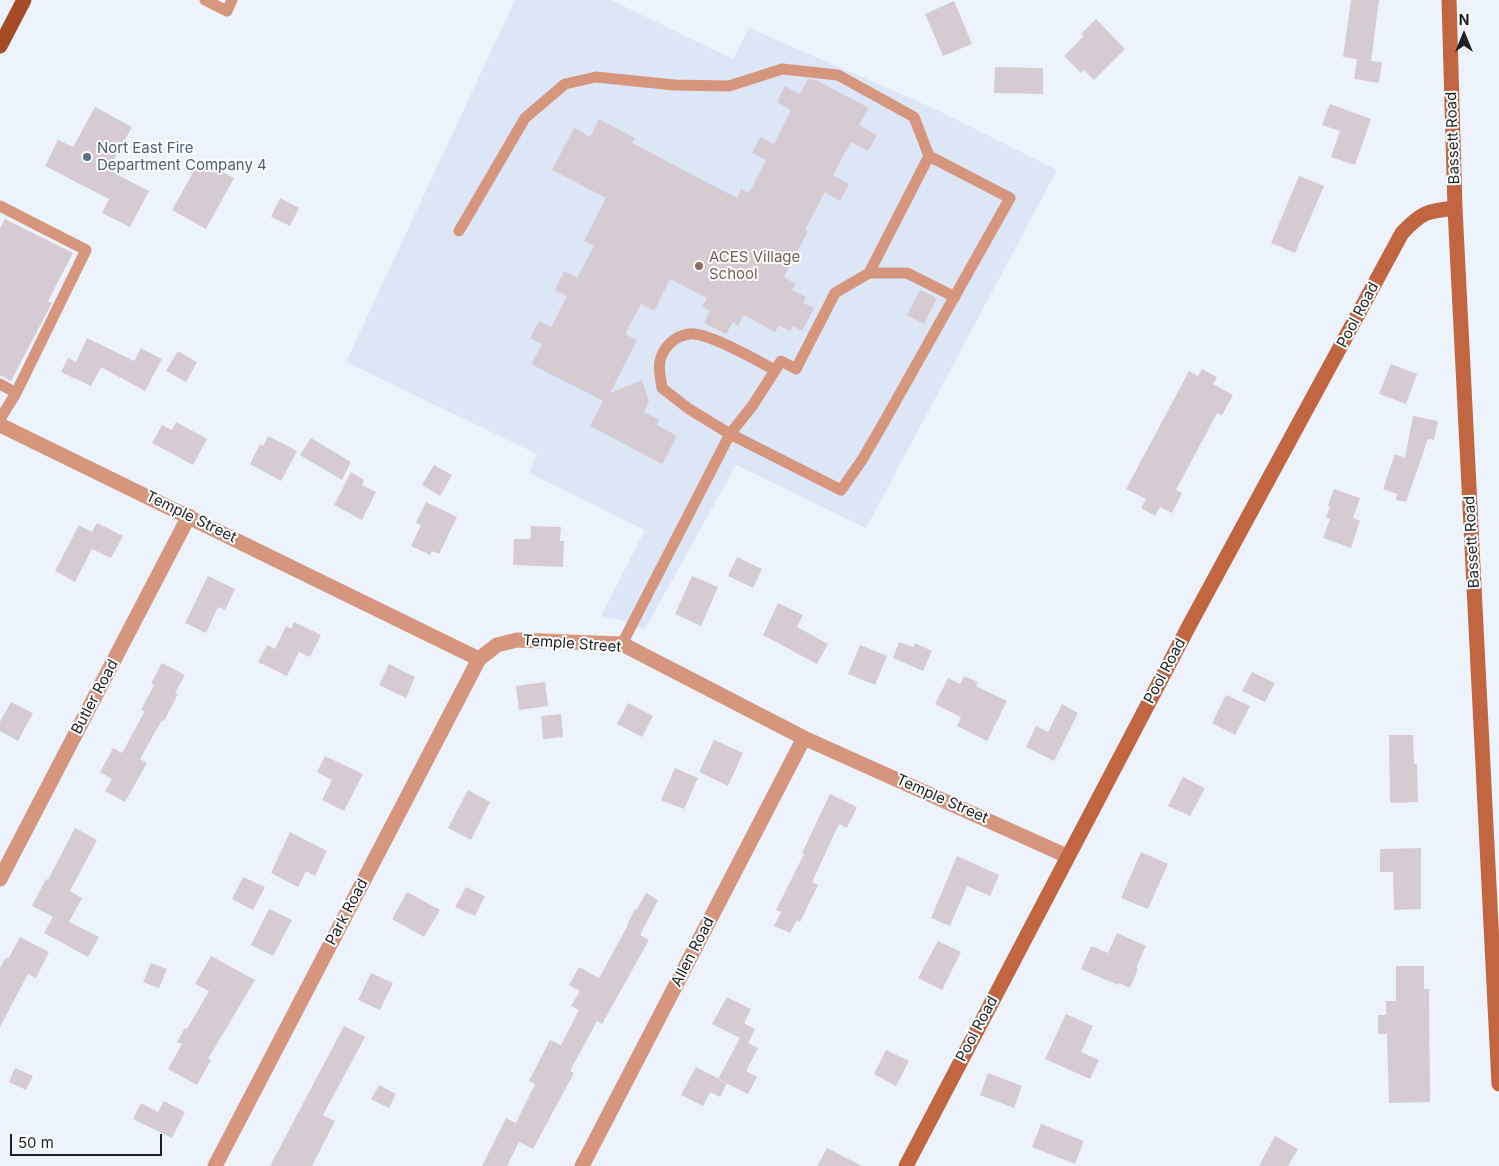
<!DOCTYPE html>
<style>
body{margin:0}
#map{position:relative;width:1499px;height:1166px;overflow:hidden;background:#edf3fd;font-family:Inter,sans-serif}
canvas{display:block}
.north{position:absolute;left:1439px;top:10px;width:50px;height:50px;-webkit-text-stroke:4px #fff;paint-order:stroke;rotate:0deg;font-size:14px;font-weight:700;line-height:20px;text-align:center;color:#1d1f23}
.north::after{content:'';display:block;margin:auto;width:18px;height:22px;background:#1d1f23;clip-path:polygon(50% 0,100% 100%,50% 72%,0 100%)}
.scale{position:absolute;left:10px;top:1134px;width:152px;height:22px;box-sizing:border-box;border:2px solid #1d1f23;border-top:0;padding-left:6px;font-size:15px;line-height:18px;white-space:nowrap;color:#1d1f23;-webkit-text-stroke:4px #fff;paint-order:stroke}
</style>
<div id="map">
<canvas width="1499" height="1166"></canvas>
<div class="north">N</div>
<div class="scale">50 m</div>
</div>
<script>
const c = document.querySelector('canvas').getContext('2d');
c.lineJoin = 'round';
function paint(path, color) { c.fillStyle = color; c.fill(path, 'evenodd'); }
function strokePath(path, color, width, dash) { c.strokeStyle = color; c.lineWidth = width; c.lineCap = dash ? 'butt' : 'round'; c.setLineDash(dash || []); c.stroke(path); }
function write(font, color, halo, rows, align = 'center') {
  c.font = font + ' Inter,sans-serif'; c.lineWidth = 4; c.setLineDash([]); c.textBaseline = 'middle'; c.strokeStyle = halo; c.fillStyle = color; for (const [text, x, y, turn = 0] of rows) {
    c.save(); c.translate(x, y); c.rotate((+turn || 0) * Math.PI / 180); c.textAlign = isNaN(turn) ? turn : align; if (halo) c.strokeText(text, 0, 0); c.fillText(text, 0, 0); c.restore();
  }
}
paint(new Path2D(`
 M515 0H611L733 59 749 28 933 108 1057 170 866 528 736 465 645 629 621 620 601 616 645 530 529 473 537 454 346 362Z`), '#dde6f7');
paint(new Path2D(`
 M1351 0H1379L1371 61 1382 62 1379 83 1354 79 1357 59 1343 57Z
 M954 1 972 44 943 56 925 14Z
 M1096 19 1125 49 1094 80 1084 70 1081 73 1064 56 1084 36 1081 34Z
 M995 67 1043 68V94L994 93Z
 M808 79 816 80 869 108 859 125 877 135 868 151 851 142 833 175 849 184 840 201 825 192 805 230 808 231 784 277 796 284 792 290 806 297 803 303 814 308 802 331 793 326 790 331 779 325 775 332 744 315 738 326 733 322 726 334 704 323 710 311 702 307 707 298 670 279 654 311 641 304 625 334 637 340 610 393 642 380 649 401 644 412 659 420 657 425 677 436 662 464 590 426 603 401 531 364 542 344 530 338 539 321 551 327 567 296 555 290 564 271 577 278 594 246 584 241 606 198 552 170 574 128 590 137 599 119 635 138 632 143 737 198 741 189 749 193 766 160 752 153 760 137 774 144 791 110 777 102 785 86 800 94Z
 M1330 104 1371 119 1355 165 1331 157 1340 131 1322 125Z
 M95 107 132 127 108 170 149 191 130 227 102 213 109 199 45 166 58 140 73 147Z
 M200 160 234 178 206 229 172 210Z
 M1299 176 1324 186 1295 253 1271 243Z
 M280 198 299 208 290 226 271 217Z
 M5 219 73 253 48 301 52 303 11 381 0 375V228Z
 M920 290 937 298 924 324 907 315Z
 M87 338 134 361 141 348 162 359 145 391 101 367 91 386 61 372 68 358 76 362Z
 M178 351 197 362 186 382 166 371Z
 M1391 364 1417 374 1406 404 1379 394Z
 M1202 369 1217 377 1213 384 1233 395 1222 415 1217 413 1176 490 1182 493 1172 513 1160 507 1155 516 1141 508 1146 499 1126 489 1189 371 1198 376Z
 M1413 416 1438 421 1434 440 1428 439 1406 502 1396 500 1397 494 1383 489 1395 454 1405 458Z
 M176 422 207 439 193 465 152 443 162 425 172 430Z
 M268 436 297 451 281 481 250 464 260 444 263 446Z
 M311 438 351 462 342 480 300 455Z
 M434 465 452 475 440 496 422 485Z
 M351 472 364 480 362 485 376 492 362 520 334 505Z
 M1334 489 1360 498 1353 518 1360 521 1351 548 1323 538 1330 519 1326 517 1330 507 1328 506Z
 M426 502 457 517 439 554 432 551 430 555 411 546 421 525 416 523Z
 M97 523 123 536 111 558 92 549 75 582 55 571 79 525 92 532Z
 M531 526 561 527 560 541H564L563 567 513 565 514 539H530Z
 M737 557 762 569 753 588 728 576Z
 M208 576 235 589 225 610 218 607 206 633 185 623Z
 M692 576 718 587 701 626 675 614Z
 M778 603 803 615 797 627 828 644 817 664 763 635Z
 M294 622 321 635 310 657 299 652 287 676 258 662 267 645 275 649 286 626 291 629Z
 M899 642 913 647 915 643 932 651 923 671 893 658Z
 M860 645 887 656 875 685 848 674Z
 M162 663 185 675 175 693 178 694 164 721 162 720 140 759 147 763 125 802 105 791 112 779 100 772 113 748 122 753 145 711 141 710 154 685 151 684Z
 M389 664 415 677 406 698 379 685Z
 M1252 672 1275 683 1265 702 1242 691Z
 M964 676 978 682 976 686 1007 701 987 741 957 726 961 717 935 704 948 678 960 684Z
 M545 682 548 706 519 710 516 686Z
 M1226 695 1250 706 1235 735 1212 723Z
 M11 702 33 713 18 741 0 731V722Z
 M628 703 653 716 642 737 617 724Z
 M1062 704 1078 713 1054 761 1026 747 1036 726 1048 732Z
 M561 714 563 737 543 739 541 716Z
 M1389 735H1413L1414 764H1417L1418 802 1390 803Z
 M714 740 743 753 728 786 699 772Z
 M325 756 363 774 344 811 322 800 332 780 317 772Z
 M675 768 698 778 684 809 661 800Z
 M1183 777 1205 788 1190 816 1168 806Z
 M468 790 490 802 471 840 448 828Z
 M830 794 857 807 847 828 839 824 812 882 818 885 800 922 797 920 790 933 774 926 781 912 776 910 804 854 802 853Z
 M75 828 97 840 70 891 82 898 69 922 99 937 88 957 44 933 53 917 32 906 46 879 48 880Z
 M290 832 327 851 315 876 306 871 298 887 271 873Z
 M1421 848V909L1394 910 1393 872H1380V849Z
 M1141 852 1168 864 1148 909 1121 898Z
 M957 856 999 875 990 896 967 886 950 926 931 918Z
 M243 877 265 887 253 910 232 899Z
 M466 887 485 896 475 916 455 907Z
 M407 892 440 910 424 937 392 919Z
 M646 893 658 900 640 935 649 940 602 1024 597 1021 570 1071 574 1073 533 1149 519 1142 507 1166H482L506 1118 516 1123 535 1084 529 1081 550 1040 561 1045 579 1010 571 1006 580 991 569 985 579 967 599 978 628 925H627L635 909H637Z
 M269 909 292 920 273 956 251 945Z
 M1117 933 1146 946 1136 968 1138 969 1130 988 1119 983 1118 985 1081 969 1091 946 1108 953Z
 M20 937 49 952 36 978 28 974 0 1027V968L6 957 8 959Z
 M938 941 961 952 942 990 918 978Z
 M211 956 255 980 208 1059 211 1060 197 1085 168 1069 182 1044 177 1042 185 1028 187 1029 209 991 195 984Z
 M151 963 167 969 159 988 143 982Z
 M1396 966H1424V989H1429L1430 1102 1389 1103 1387 1034H1378V1015H1386V1001H1396Z
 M371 973 393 983 380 1010 358 1000Z
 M727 997 751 1009 744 1023 755 1029 748 1043 758 1048 746 1071 757 1077 748 1094 718 1079 740 1038 746 1041 712 1024Z
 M1066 1014 1093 1026 1081 1052 1099 1060 1090 1079 1045 1059Z
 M344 1026 365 1037 323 1115 335 1121 312 1166H270Z
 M886 1050 909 1061 896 1086 874 1074Z
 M696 1067 727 1083 720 1097 710 1092 703 1106 681 1095Z
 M15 1068 33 1076 26 1090 9 1082Z
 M988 1073 1022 1086 1014 1108 980 1095Z
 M379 1085 396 1094 389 1108 371 1099Z
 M164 1101 185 1112 172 1138 133 1119 141 1103 158 1112Z
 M1041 1124 1084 1141 1075 1164 1032 1147Z
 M1275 1136 1298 1149 1288 1166H1259Z
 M827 1148 862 1166H817Z`), '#d6cbd2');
strokePath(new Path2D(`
 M205 0 227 11 232 0
 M0 206 86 250 16 393
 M459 231 525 118 565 84 596 77 674 85 729 86 782 69 838 75 914 117 929 156
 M869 273H907L955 297
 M0 384 16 393 0 419
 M622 644 730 434 841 490 862 460 884 422 1010 198 929 156 869 273 835 293 796 369 781 361 753 405 730 434 689 409 662 388C661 380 658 369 660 361 663 347 675 336 689 334 706 331 758 361 775 370`), '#d6967e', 11);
strokePath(new Path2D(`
 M0 425 479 659 497 645 517 640 622 644 804 738 1067 856
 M0 879 189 516
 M215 1166 479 659
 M582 1166 804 738`), '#d6967e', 15);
strokePath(new Path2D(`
 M1449 0 1455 208 1499 1084
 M906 1166 1190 624 1402 233C1422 212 1427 211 1455 208`), '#c26641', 15);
strokePath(new Path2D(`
 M0 46 24 0`), '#a54c27', 15);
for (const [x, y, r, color] of [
 [87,157,5,"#5c6f8a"],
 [699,266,5,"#8d6e63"]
]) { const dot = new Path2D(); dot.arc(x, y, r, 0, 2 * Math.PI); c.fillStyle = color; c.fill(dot); strokePath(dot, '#fff', 2); }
write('15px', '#1d1f23', '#fff', [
 ["Bassett Road",1453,138,-92],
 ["Pool Road",1358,315,-62],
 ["Temple Street",191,517,26],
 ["Bassett Road",1472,542,-93],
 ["Temple Street",572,644,4],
 ["Pool Road",1165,671,-62],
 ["Butler Road",95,697,-62],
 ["Temple Street",942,799,24],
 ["Park Road",347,912,-62],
 ["Allen Road",693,952,-63],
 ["Pool Road",977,1029,-62]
]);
write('15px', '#4e5e75', '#fff', [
 ["Nort East Fire",97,148],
 ["Department Company 4",97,165]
], 'left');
write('15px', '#785e54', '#fff', [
 ["ACES Village",709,257],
 ["School",709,274]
], 'left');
</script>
